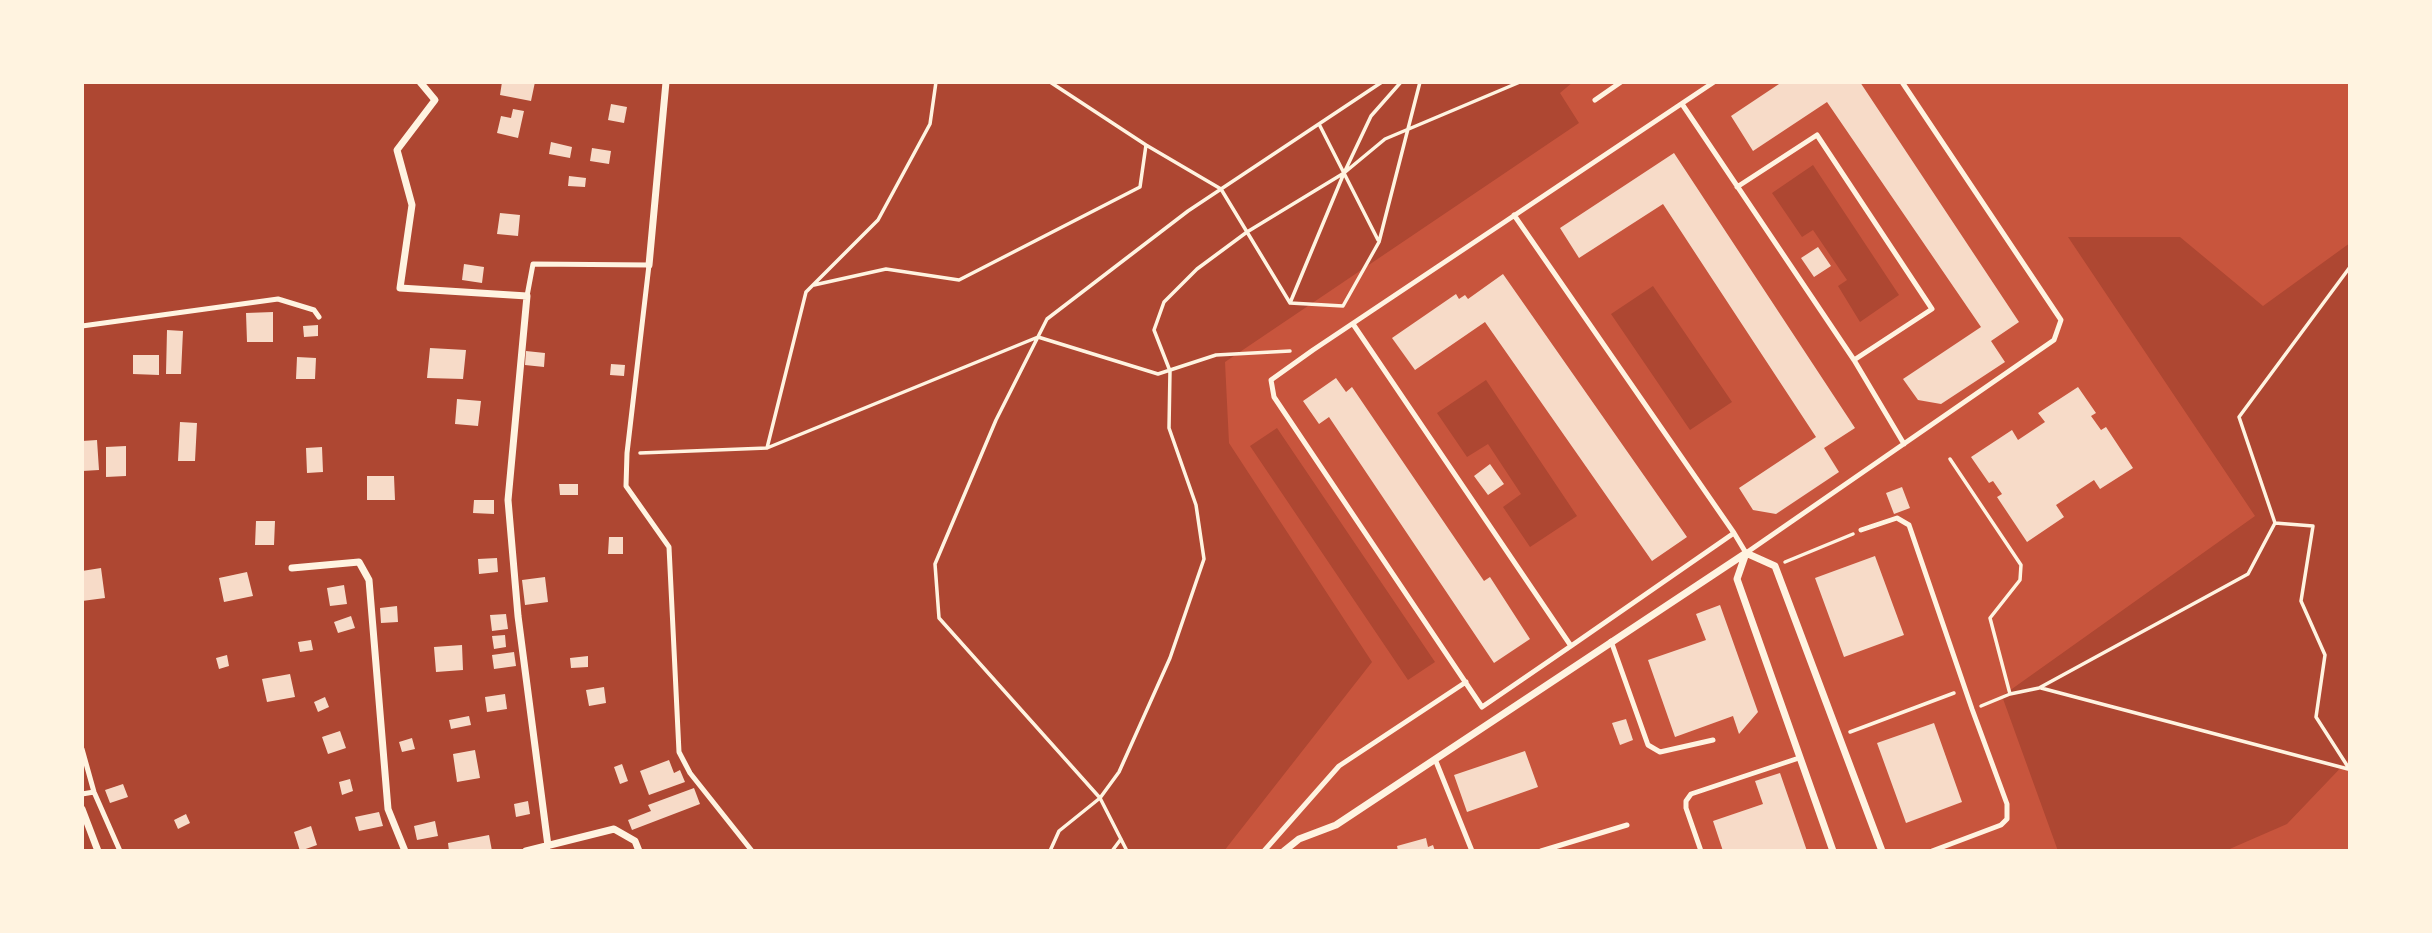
<!DOCTYPE html>
<style>
body{margin:0}
#map{position:relative;width:2432px;height:933px;overflow:hidden;background:#c8553d;font-family:Commissioner,sans-serif}
canvas{display:block}
.frame{position:absolute;inset:0;border:84px solid #fff3e0;pointer-events:none}
</style>
<div id="map">
<canvas width="2432" height="933"></canvas>
<div class="frame"></div>
</div>
<script>
const c = document.querySelector('canvas').getContext('2d');
c.lineJoin = 'round';
function paint(path, color) { c.fillStyle = color; c.fill(path, 'evenodd'); }
function strokePath(path, color, width, dash) { c.strokeStyle = color; c.lineWidth = width; c.lineCap = dash ? 'butt' : 'round'; c.setLineDash(dash || []); c.stroke(path); }
paint(new Path2D(`
 M82 82H1573L1560 93 1579 123 1225 362 1229 443 1372 662 1224 851H82Z
 M1813 165 1899 295 1860 322 1838 286 1847 280 1813 230 1802 237 1772 193Z
 M2068 237H2180L2263 306 2350 243V758L2287 824 2225 851H2058L2002 696 2255 516Z
 M1653 286 1732 402 1690 430 1611 314Z
 M1486 380 1577 516 1530 547 1503 507 1521 494 1488 444 1467 457 1437 413Z
 M1277 428 1435 662 1408 680 1250 446Z`), '#ae4732');
paint(new Path2D(`
 M502 82H535L531 101 500 95Z
 M1782 82H1860L2019 322 1991 341 2005 362 1941 404 1918 400 1903 379 1981 327 1827 102 1753 151 1731 116Z
 M611 104 627 107 624 123 608 120Z
 M513 109 524 111 518 138 497 133 501 116 511 118Z
 M551 142 572 147 570 158 549 154Z
 M592 148 611 151 609 164 590 161Z
 M1674 153 1855 428 1824 448 1839 472 1776 514 1753 510 1739 488 1816 437 1663 204 1579 258 1560 228Z
 M569 176 586 178 585 187 568 186Z
 M500 213 520 215 518 236 497 234Z
 M1818 247 1831 266 1814 277 1801 258Z
 M464 264 484 267 482 283 462 280Z
 M1503 274 1687 537 1652 561 1485 322 1415 370 1392 338 1456 294 1459 299 1465 295 1468 299Z
 M273 312V342H247L246 313Z
 M318 325V336L304 337 303 326Z
 M167 330 183 331 181 374H166Z
 M430 348 466 350 463 379 427 378Z
 M526 351 545 353 544 367 525 365Z
 M133 355H159V375L133 374Z
 M297 357 316 358 315 379H296Z
 M611 364 625 365 624 376 610 375Z
 M1336 378 1346 392 1352 387 1484 581 1490 577 1530 639 1494 663 1329 417 1319 424 1303 401Z
 M2078 387 2096 413 2091 416 2101 430 2106 427 2133 468 2100 489 2094 480 2056 505 2064 517 2027 542 1997 497 2002 494 1993 481 1989 483 1971 457 2012 430 2018 440 2045 422 2038 413Z
 M457 399 481 401 478 426 455 424Z
 M180 422 197 423 195 461H178Z
 M97 440 99 470 82 471V441Z
 M126 446V476L106 477V447Z
 M322 447 323 472 307 473 306 448Z
 M1490 464 1504 484 1488 495 1474 476Z
 M367 476H394L395 500H367Z
 M559 484H578V495H560Z
 M1902 487 1910 508 1894 514 1886 493Z
 M474 500H494V514L473 513Z
 M256 521H275L274 545H255Z
 M609 537H623V554H608Z
 M1875 556 1904 635 1844 657 1815 578Z
 M497 558 498 572 479 574 478 559Z
 M101 568 105 598 82 601V571Z
 M247 572 253 596 224 602 219 578Z
 M545 577 548 602 525 605 522 580Z
 M344 585 347 604 330 606 327 588Z
 M1720 605 1758 712 1739 734 1733 716 1675 737 1648 660 1706 640 1696 614Z
 M397 606 398 622 381 623 380 608Z
 M506 614 508 629 492 631 490 615Z
 M351 616 355 628 338 633 334 622Z
 M505 635 506 647 494 649 492 636Z
 M311 640 313 650 300 652 298 642Z
 M462 645 463 670 436 672 434 647Z
 M514 652 516 666 494 669 492 655Z
 M227 655 229 666 219 669 216 658Z
 M588 656V667L571 668 570 658Z
 M290 674 295 697 267 702 262 679Z
 M604 687 606 703 589 706 586 690Z
 M505 694 507 709 487 712 485 697Z
 M325 697 329 707 318 712 314 702Z
 M469 716 471 725 451 729 449 720Z
 M1626 719 1633 740 1620 745 1612 723Z
 M1934 723 1962 802 1906 823 1877 743Z
 M340 731 346 748 328 754 322 737Z
 M412 738 415 749 402 752 399 742Z
 M475 750 480 778 457 782 453 754Z
 M1525 751 1538 787 1467 812 1454 775Z
 M669 760 674 773 680 770 685 782 649 795 640 771Z
 M622 764 628 781 620 784 614 767Z
 M1780 773 1807 851H1723L1713 821 1763 804 1755 781Z
 M350 779 353 791 342 795 339 782Z
 M123 784 128 797 110 803 105 790Z
 M694 788 700 804 632 830 628 820 651 811 648 805Z
 M528 801 530 814 516 817 514 804Z
 M379 812 383 826 359 831 355 817Z
 M186 814 190 823 178 829 174 820Z
 M435 821 438 836 417 840 414 826Z
 M311 826 317 845 300 851 294 832Z
 M489 835 492 851H449L448 843Z
 M1426 838 1428 847 1433 845 1435 851H1398L1397 846Z`), '#f7dbc8');
strokePath(new Path2D(`
 M1319 124 1378 240
 M1146 145 1221 189 1290 303
 M814 285 886 269 959 280 1140 187 1146 145 1050 82
 M1290 303 1343 306 1379 242 1420 82
 M1290 303 1344 173 1371 116 1401 82
 M767 448 806 292 878 220 930 124 936 82
 M640 453 767 448 1038 337 1158 374 1216 355 1290 351
 M1950 459 2021 565 2020 580 1990 618 2010 694 1981 706
 M2275 523 2313 526 2301 601 2325 655 2316 717 2350 770
 M1785 562 1853 534
 M2041 688 2348 769
 M2010 694 2039 688 2248 574 2275 523 2239 417 2350 267
 M1850 732 1954 693
 M1050 851 1059 831 1100 798 1119 772 1170 658 1204 559 1196 505 1169 428 1170 371 1154 330 1164 302 1197 269 1247 232 1344 173 1385 139 1520 82
 M1112 851 1121 839
 M1127 851 1100 798 939 618 935 564 996 420 1047 319 1188 211 1382 82`), '#fff3e0', 3.5);
strokePath(new Path2D(`
 M1595 100 1621 82
 M1682 104 1854 360 1904 444
 M1737 187 1817 135 1932 309 1854 360
 M1514 215 1734 533 1571 646
 M527 296 533 264 649 265 627 453 626 486 669 547 679 752 690 773 752 851
 M1353 324 1571 646 1482 707 1274 397 1271 380 1313 350 1714 82
 M82 326 278 299 314 310 319 317
 M1861 530 1897 518 1909 525 1972 709 2007 804V819L2001 825 1932 851
 M1734 533 1746 553 2054 340 2061 320 1902 82
 M1611 641 1648 745 1660 752 1713 740
 M82 749 94 792 120 851
 M1435 759 1472 851
 M82 794 94 792
 M1264 851 1339 766 1466 682
 M1541 851 1627 825
 M1701 851 1686 808V801L1691 794 1799 758`), '#fff3e0', 5);
strokePath(new Path2D(`
 M420 82 435 100 397 150 412 205 400 288 527 296 508 500 518 616 548 846
 M649 265 666 82
 M1746 553 1775 566 1882 851
 M1746 553 1737 579 1833 851
 M292 568 359 562 369 580 388 809 405 851
 M82 809 98 851
 M526 851 614 829 635 841 639 851
 M1284 851 1299 839 1336 825 1746 553`), '#fff3e0', 7);
</script>
